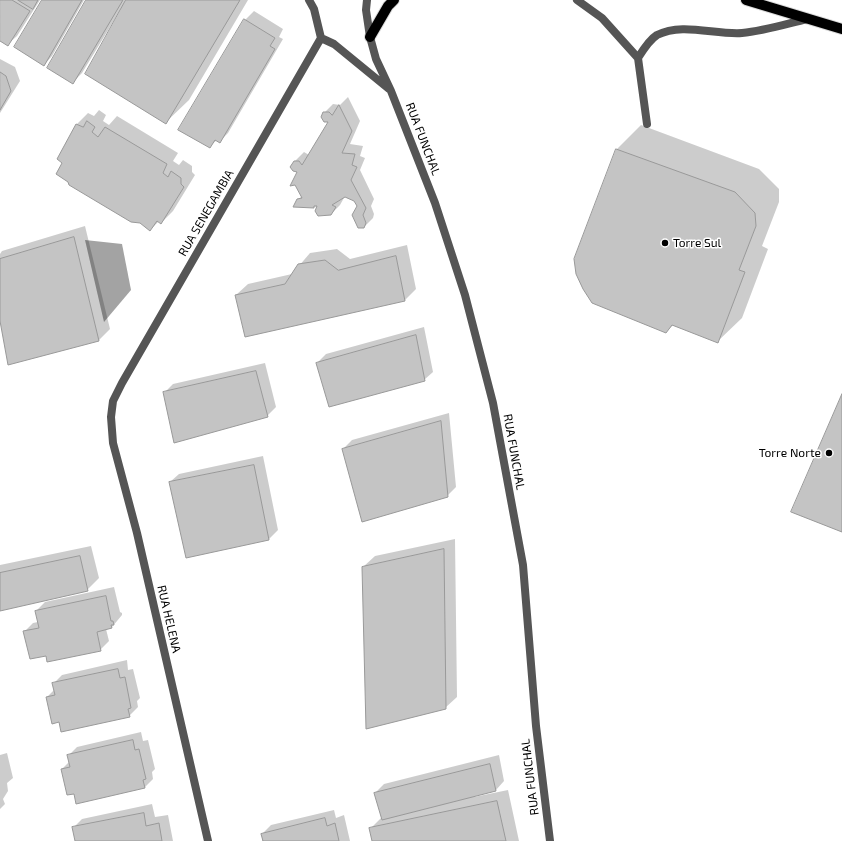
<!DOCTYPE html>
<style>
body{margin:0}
canvas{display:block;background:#fff}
</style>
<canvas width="842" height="841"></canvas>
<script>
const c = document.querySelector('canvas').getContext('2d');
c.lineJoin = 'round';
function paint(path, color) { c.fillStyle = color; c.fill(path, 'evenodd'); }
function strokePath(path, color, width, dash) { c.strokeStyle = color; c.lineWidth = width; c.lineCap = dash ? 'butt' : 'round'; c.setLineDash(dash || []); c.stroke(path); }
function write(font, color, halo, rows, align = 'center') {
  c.font = font + ' "Exo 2",sans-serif'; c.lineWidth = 3; c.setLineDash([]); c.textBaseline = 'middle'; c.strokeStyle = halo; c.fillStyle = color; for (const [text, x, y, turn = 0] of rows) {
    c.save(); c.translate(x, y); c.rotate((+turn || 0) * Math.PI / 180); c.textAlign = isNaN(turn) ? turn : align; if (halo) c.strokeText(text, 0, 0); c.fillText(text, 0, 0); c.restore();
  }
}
paint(new Path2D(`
 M85 240 122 244 131 290 104 322Z`), '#a3a3a3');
paint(new Path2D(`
 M0 0H40L17 36 8 44 0 39Z
 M44 0H84L52 56 44 65Z
 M87 0H248L189 100 165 123 121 9 82 73 73 82Z
 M254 11 283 29 279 37 283 39 228 133 219 142 217 140 210 146 245 20Z
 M0 59 15 67 20 81 0 113Z
 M348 97 360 121 350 144 363 146 360 156 365 158 360 170 374 199 371 206 374 214 373 218 364 227 355 200 345 196 340 205 331 214 318 206 313 207 298 200 302 196 299 171 295 161 304 152 309 155 330 120 324 113 333 104 340 105Z
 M99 110 106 115 103 121 109 125 117 116 178 153 173 161 179 165 183 160 192 166V172L195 175 173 211 161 223 159 221 150 230 58 158 77 124 88 113 94 116Z
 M641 125 759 169 779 189V202L762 246 768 249 742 318 718 341 673 325 666 332 575 259 617 149Z
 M85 226 110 329 99 340 0 315V254L2 251Z
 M407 245 416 289 405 300 236 295 248 284 292 274 310 253 337 249 350 259Z
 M424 327 433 372 424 380 317 363 326 354Z
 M265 363 276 407 267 416 164 393 173 384Z
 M449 413 456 487 447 496 343 449 352 440Z
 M263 456 278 530 269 539 187 557 170 482 179 474Z
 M455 539 457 697 445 708 363 567 375 556Z
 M91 546 99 578 87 590 0 610V565Z
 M114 587 120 612 122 613V615L112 627 106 629 109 641 100 650 47 654 24 632 33 623 38 622 36 611 45 602Z
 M127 660 128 670 133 669 140 698 137 701 138 707 129 716 60 721 47 697 54 690 53 684 62 675Z
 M141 732 143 741 148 740 155 769 152 772 153 779 144 788 75 793 62 769 70 761 68 756 77 747Z
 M7 753 13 778 7 783 8 791 3 799 5 804 0 809V755Z
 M499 755 504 781 496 790 474 795V797L508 790 519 841H373L370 829 382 817 375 793 384 784Z
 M152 804 155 817 168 815 173 841H76L73 828 82 819Z
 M334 810 336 818 344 815 350 841H262V834L271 825Z`), '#0003');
const building = new Path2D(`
 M0 0H12L30 11 8 46 0 41Z
 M18 0H38L33 9Z
 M42 0H82L44 66 14 47Z
 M86 0H123L73 84 47 68Z
 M126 0H240L166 124 85 74Z
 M244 19 275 38 270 46 275 49 220 143 215 140 210 148 178 130Z
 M0 72 6 76 11 91 0 110Z
 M339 105 352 131 342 153 355 154 352 165 357 167 351 180 366 208 363 215 366 223 364 228H358L352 215 357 206 354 201 345 197 332 205 336 207 331 215 318 216 315 211 317 206H314V208L293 207 297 199 302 198 295 185 290 186 297 172 293 171 290 167 294 161H299L302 165 328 122H324L321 117 323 112H329L332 115Z
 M87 121 95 127 92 132 98 137 105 127 167 164 163 173 168 177 171 171 181 178V184L184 187 161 224 157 221 150 231 140 223 131 222 69 185 68 182 56 174 62 163 57 159 76 124 83 127Z
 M616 149 735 192 755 213 756 226 739 270 745 272 718 343 672 325 666 333 592 303 583 289 576 274 574 259Z
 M74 237 99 341 8 365 0 321V259Z
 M396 256 405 301 245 337 235 295 285 284 298 264 325 260 338 270Z
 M416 335 425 381 329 407 316 363Z
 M256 371 268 417 174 443 163 392Z
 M842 394V532L791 512Z
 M441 421 448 497 362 522 342 449Z
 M254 465 269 540 186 558 169 482Z
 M444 549 446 709 366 729 362 567Z
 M80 556 88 591 0 611V573Z
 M106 596 111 621H113L114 625H111L112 628 97 632 101 651 47 662 46 656 30 659 23 631 39 628 35 611Z
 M118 669 120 678 125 677 131 708 128 709 130 717 61 732 59 722 52 724 46 697 55 695 52 683Z
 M133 740 135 750 139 749 146 779 143 780 145 788 76 804 74 794 67 795 61 769 70 767 67 755Z
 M490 764 496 791 382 820 374 793Z
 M497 801 506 841H372L369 828Z
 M144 813 146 826 159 823 162 841H75L72 827Z
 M325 818 327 826 335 823 339 841H263L261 834Z`);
paint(building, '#c4c4c4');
strokePath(building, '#999', 1);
const primary = new Path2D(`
 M746 0 842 29
 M370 37 388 6 394 0`);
strokePath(primary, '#dbdbdb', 12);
strokePath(new Path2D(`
 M577 0 602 18 638 58 647 124
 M638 58C643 50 649 40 657 35 682 22 715 35 742 33 764 31 786 24 807 19`), '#555', 8);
strokePath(new Path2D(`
 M309 0 314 9 321 38
 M367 0 366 10 370 37 376 59 391 91 435 203 465 295 493 403 523 565 536 726 550 841
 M321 38 334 44 389 89
 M208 841 137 533 113 443 111 417 113 401 122 383 321 38`), '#555', 8);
strokePath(primary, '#000', 10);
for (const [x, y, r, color] of [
 [665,243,4,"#000"],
 [829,453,4,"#000"]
]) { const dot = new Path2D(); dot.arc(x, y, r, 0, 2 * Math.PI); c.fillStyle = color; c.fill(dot); strokePath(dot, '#fff', 1.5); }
write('12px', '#000', '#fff', [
 ["RUA FUNCHAL",423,139,69],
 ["RUA SENEGAMBIA",206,213,-60],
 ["RUA FUNCHAL",514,452,80],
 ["RUA HELENA",169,619,77],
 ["RUA FUNCHAL",530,777,-97]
]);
write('12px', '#000', '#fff', [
 ["Torre Sul",673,243],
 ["Torre Norte",821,453,"right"]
], 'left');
</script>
